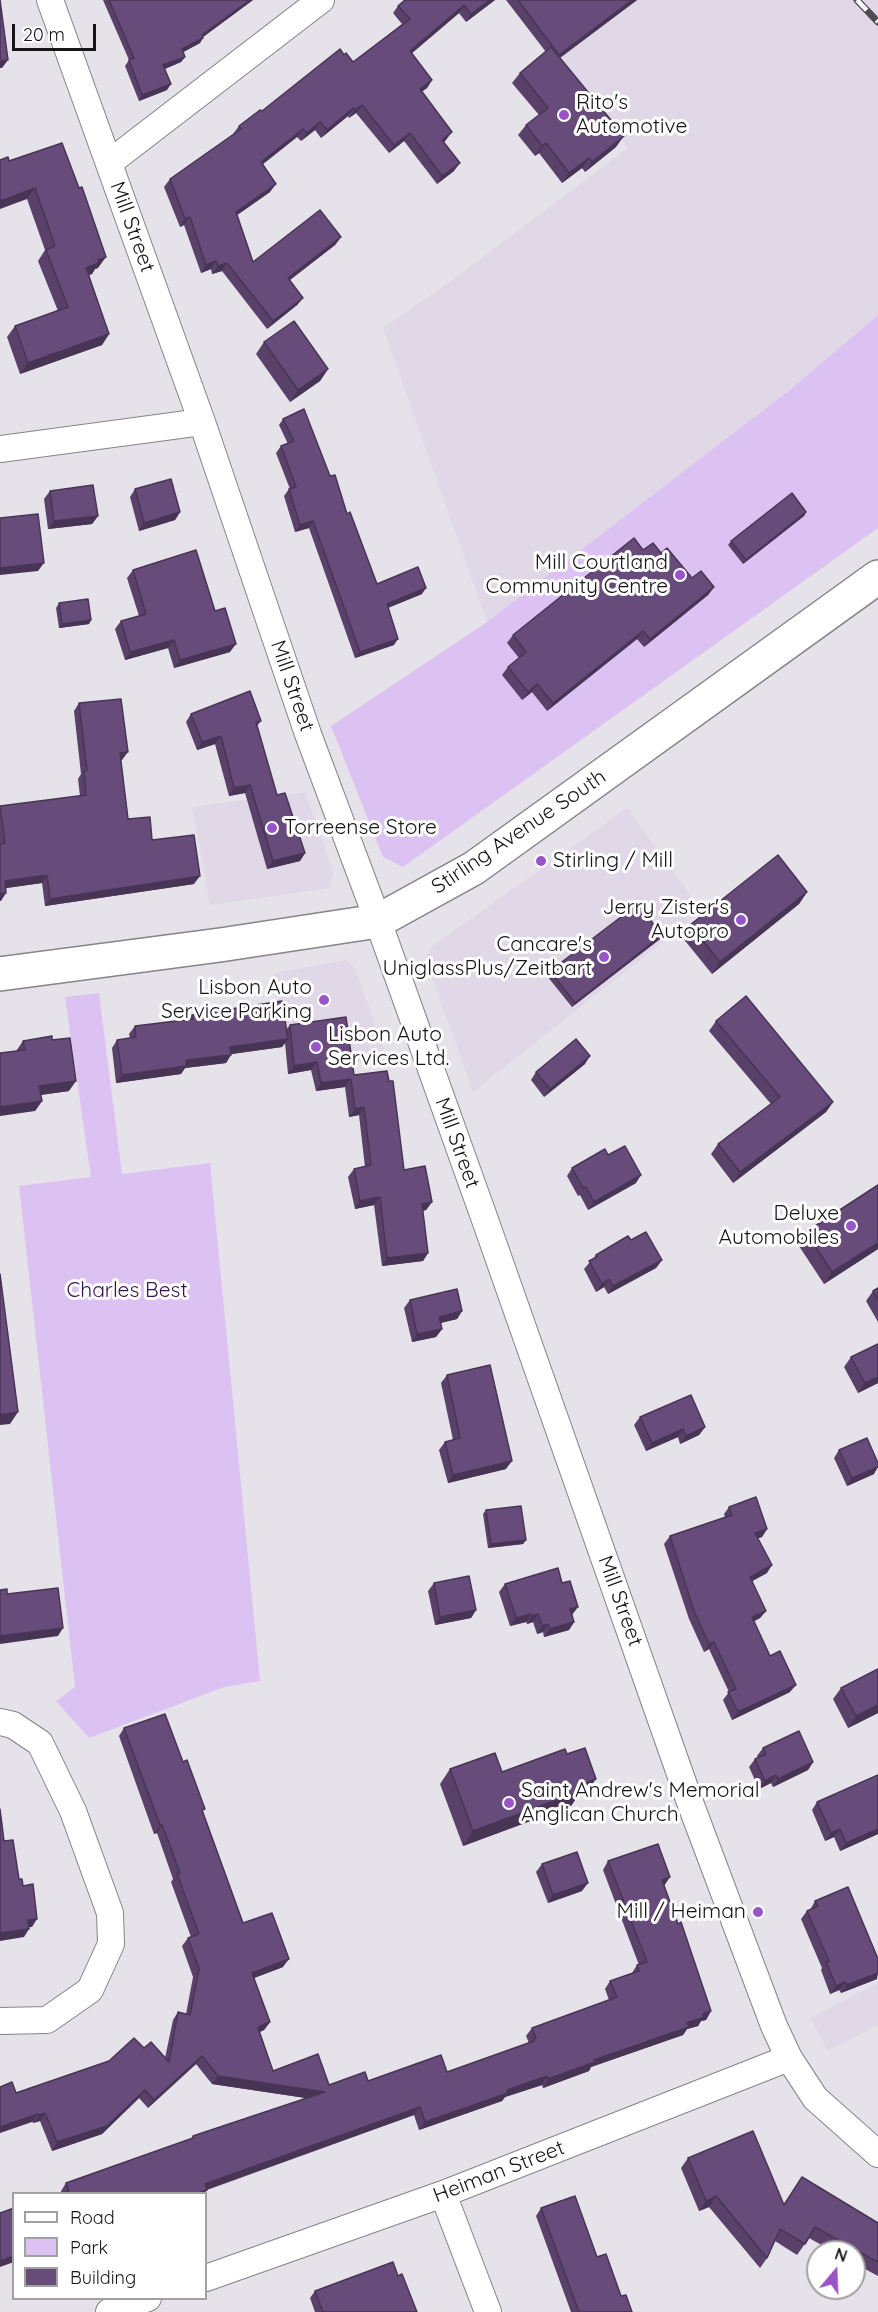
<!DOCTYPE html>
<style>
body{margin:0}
#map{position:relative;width:878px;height:2312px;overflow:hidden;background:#e6e2e9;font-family:Quicksand,sans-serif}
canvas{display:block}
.legend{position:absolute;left:12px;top:2192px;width:195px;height:108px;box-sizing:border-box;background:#fff;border:2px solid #a2a1a2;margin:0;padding:8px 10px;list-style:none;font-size:18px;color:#161417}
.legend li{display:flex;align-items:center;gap:12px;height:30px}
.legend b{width:30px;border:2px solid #a2a1a2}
.north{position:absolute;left:806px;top:2240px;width:60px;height:60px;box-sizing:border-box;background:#fff;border:2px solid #a2a1a2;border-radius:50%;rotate:19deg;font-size:16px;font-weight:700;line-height:24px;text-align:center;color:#161417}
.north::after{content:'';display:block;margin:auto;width:21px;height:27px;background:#9954c8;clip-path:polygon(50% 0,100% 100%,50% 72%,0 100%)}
.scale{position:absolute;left:12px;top:24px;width:84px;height:27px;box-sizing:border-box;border:3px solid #161417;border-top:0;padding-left:8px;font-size:18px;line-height:21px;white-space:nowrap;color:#161417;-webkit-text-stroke:4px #fff;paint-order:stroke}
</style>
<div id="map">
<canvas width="878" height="2312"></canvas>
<ul class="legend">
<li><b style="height:8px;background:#fff"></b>Road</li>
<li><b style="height:16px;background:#dcc2f2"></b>Park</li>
<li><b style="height:16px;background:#674c7b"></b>Building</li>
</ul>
<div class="north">N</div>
<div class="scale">20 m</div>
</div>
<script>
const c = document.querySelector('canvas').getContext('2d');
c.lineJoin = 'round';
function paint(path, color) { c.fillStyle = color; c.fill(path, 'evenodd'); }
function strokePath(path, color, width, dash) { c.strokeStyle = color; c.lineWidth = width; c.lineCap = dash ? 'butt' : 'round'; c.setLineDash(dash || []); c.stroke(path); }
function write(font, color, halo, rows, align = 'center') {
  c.font = font + ' Quicksand,sans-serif'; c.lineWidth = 6; c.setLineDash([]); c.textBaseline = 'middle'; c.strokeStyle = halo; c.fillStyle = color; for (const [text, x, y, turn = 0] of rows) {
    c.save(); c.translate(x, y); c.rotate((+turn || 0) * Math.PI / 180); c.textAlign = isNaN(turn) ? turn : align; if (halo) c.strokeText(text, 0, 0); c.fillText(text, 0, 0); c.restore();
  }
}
paint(new Path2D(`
 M513 0H878V315L791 389 487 622 383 328 451 281 628 148Z
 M305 792 334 873 329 888 210 905 192 807Z
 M627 808 702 911 473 1092 425 958 431 947Z
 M347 960 355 968 389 1063 346 1062 291 1070 274 973Z
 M878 1983V2025L828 2051 810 2018Z`), '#e0d8e6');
paint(new Path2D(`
 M878 315V528L403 867 383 857 331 726 487 622 791 389Z
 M99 993 122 1174 210 1163 260 1681 224 1687 89 1738 56 1701 75 1687 19 1186 91 1177 65 997Z`), '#dcc2f2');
const minor = new Path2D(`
 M50 0 202 422 308 734 378 921 484 1217 691 1805 774 2026 789 2058 815 2098 878 2154
 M109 163 321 0
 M0 449 202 422
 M0 1722 13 1725 40 1743 73 1811 110 1913 111 1944 90 1990 47 2020 0 2021
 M443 2194 488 2312
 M206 2278 443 2194 789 2058
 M109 2312 148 2298`);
const tertiary = new Path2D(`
 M0 974 220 945 378 921 474 868 878 577`);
strokePath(minor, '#868389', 28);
strokePath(tertiary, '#868389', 36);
strokePath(minor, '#fff', 26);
strokePath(tertiary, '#fff', 33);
const rail = new Path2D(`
 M857 0 878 22`);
strokePath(rail, '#4f4d51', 7);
strokePath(rail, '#fff', 4.5, [14]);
paint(new Path2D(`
 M103 0H253L203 37 200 43 183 52 185 57 181 62 165 69 167 90 139 101 125 66 129 60Z
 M405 0H495L466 22 459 13 412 53 432 80 427 88 421 92 446 140 444 142 454 171 437 184 404 141 389 153 356 113 349 118 348 116 321 138 315 130 301 141 297 137 262 165 270 192 237 215 253 262 341 237 335 245 290 280 303 298 297 305 267 329 222 271 212 274 211 269 201 273 184 225 180 227 164 187 170 179 234 135 233 134 239 126 262 111 344 55 353 62 402 24 393 13 398 6Z
 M506 0H637L560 58 616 147 585 172 582 168 562 183 539 153 535 156 518 135 526 125 539 115 512 83 520 73 546 52Z
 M62 143 98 268 95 269 92 274 89 275 109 334 102 345 20 374 7 337 15 326 58 311 38 261 45 250 27 199 9 161Z
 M264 342 328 369 320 381 290 402 256 354Z
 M283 419 330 476 377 584 422 594 388 608 394 645 355 658 309 528 295 532 284 496 289 489H290L276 453 281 446 288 444 279 425Z
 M135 489 180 512 175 520 139 531 130 497Z
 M50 491 98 516 92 524 48 529 44 499Z
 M806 512 804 516 743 564 728 545 731 541Z
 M643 550 661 553 692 578 714 587 708 595 644 647 637 639 547 711 532 692 522 700 502 675 508 667 519 658 507 643 513 635Z
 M133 570 215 611 230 652 174 668 168 648 125 660 115 629 121 621 139 616 127 578Z
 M59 603 91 620 89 624 59 628 56 608Z
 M79 703 122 760H121L128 819 152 840 194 884 45 906 42 883 5 888 6 893 0 901V806L80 796 78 779 81 774 74 711Z
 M191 714 261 721 257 726 277 795 305 853 300 861 267 869 245 793 229 796 215 744 197 750 186 722Z
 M807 892 799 904 712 974 682 937 690 925Z
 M662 935 660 939 572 1007 547 976 550 971Z
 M192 1015 286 1030 290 1025 354 1075 389 1081 404 1170 432 1202 426 1210 423 1211 428 1253 423 1261 382 1266 374 1205 355 1209 348 1177 354 1169 365 1167 359 1115 349 1117 345 1087 316 1091 311 1070 288 1074 285 1043 282 1047 231 1054 226 1063 185 1068 181 1074 116 1083 112 1048 117 1040 130 1038 129 1034 135 1026 189 1020Z
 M716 1021 833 1102 826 1112 733 1183 711 1154 718 1144 771 1104 709 1031Z
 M52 1040 69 1091 41 1095 42 1101 35 1111 16 1051 23 1041Z
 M585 1064 544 1097 531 1080 536 1072Z
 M608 1155 636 1183 588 1210 580 1195 578 1196 567 1176 572 1168Z
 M806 1232 878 1249 824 1284 797 1243Z
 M631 1240 662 1260 656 1268 608 1294 604 1287 596 1292 584 1269 596 1255Z
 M878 1288V1322L866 1301 873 1291Z
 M410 1300 462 1311 457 1319 440 1323 442 1329 436 1337 412 1342 404 1308Z
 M878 1344V1383L858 1393 844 1367 851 1357Z
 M447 1375 506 1469 448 1483 439 1450 445 1442 453 1440 441 1383Z
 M640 1417 705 1427 699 1435 680 1444 678 1437 646 1451 634 1425Z
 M839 1450 874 1474 847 1486 834 1458Z
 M729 1507 767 1529 762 1537 758 1538 767 1573 752 1581 766 1611 760 1618 754 1621 770 1656 790 1692 732 1720 723 1700 729 1692 709 1649 704 1652 689 1619 664 1544 670 1536 725 1517 724 1514Z
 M486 1510 526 1540 523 1544 488 1548 483 1514Z
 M434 1583 476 1610 471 1618 435 1625 428 1591Z
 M505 1584 572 1615 574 1622 569 1630 544 1637 543 1632 537 1634 533 1622 527 1624 526 1622 510 1626 499 1592Z
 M841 1688 878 1713 848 1728 833 1699Z
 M124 1728 183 1762 203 1812 243 1923 283 1967 254 1978 270 2022 264 2030 260 2032 273 2071 329 2085 447 2072 529 2043 526 2036 532 2028 609 2000 605 1989 610 1981 632 1973 637 1965H639L603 1870 608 1861 664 1886 711 2011 706 2020 701 2021 698 2026 687 2029 683 2035 591 2067 589 2071 543 2088 542 2085 505 2097 502 2101 419 2130 414 2115 207 2190 205 2193H61V2191L66 2183 191 2139 193 2136 306 2098 212 2084 196 2064 148 2108 139 2098 102 2134 52 2151 40 2121 33 2123 16 2093 109 2061 144 2048 165 2058 173 2020 178 2012 186 2014 193 1977 182 1946 188 1938 191 1937 171 1882 173 1879 157 1833 154 1834 119 1736Z
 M763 1748 813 1762 808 1770 773 1787 771 1783 759 1789 749 1767 755 1759 758 1758 757 1756Z
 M450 1769 502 1772 586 1793 577 1797 571 1806 463 1846 440 1784Z
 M817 1802 878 1834 840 1851 834 1837 825 1841 812 1810Z
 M542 1864 582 1891 548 1903 536 1872Z
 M815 1901 877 1979 841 1993 839 1990 830 1994 821 1970 822 1968 801 1919 807 1911 810 1910Z
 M688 2158 784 2204 802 2177 878 2223V2276L854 2263V2252H834L809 2238 797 2255 775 2241 767 2258 760 2268 709 2207 699 2211 681 2168Z
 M541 2208 597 2257 621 2296 632 2312H571L536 2216Z
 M398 2276 417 2312H315L310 2298 315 2291Z`), '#59416a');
paint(new Path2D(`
 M250 0H253L199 40 203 38 200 43 178 55 182 49Z
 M490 0H495L466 22 471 14Z
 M632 0H637L554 62 559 55Z
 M464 5 459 13 405 59 410 51Z
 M185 57 181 62 159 71 163 65Z
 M8 60 2 68H0V61Z
 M432 80 427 88 414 97 420 89Z
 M171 84 167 90 139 101 142 95Z
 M362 105 356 113 349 118 355 110Z
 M353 108 348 116 321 138 327 130Z
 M320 122 315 130 301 141 307 133Z
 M303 129 297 137 255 170 261 162Z
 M452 132 446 140 437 148 442 140Z
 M410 133 404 141 389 153 394 145Z
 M624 136 616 147 585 172 592 162Z
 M546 143 539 153 535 156 542 146Z
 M589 158 582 168 562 183 569 173Z
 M460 163 454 171 437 184 442 176Z
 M276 184 270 192 230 220 236 212Z
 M35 188 27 199 0 209V201Z
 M190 217 184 225 180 227 185 219Z
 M341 237 335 245 282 286 288 278Z
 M106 257 98 268 95 269 92 274 79 279 86 268 98 260Z
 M216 261 211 269 201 273 206 265Z
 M227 263 222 271 212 274 218 266Z
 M303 298 297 305 267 329 273 321Z
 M109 334 102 345 20 374 28 363Z
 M328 369 320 381 290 402 298 390Z
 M180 512 175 520 139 531 144 523Z
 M806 512 804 516 743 564 746 560Z
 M98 516 92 524 48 529 54 521Z
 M313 521 309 528 295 532 300 525Z
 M44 563 38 571 0 575V568Z
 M714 587 708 595 644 647 650 639Z
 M426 588 422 594 382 610 387 604Z
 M91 620 89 624 59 628 62 624Z
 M643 631 637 639 547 711 553 703Z
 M398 639 394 645 355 658 360 652Z
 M174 640 168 648 125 660 130 652Z
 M236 644 230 652 174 668 180 660Z
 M537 684 532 692 522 700 528 692Z
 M221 736 215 744 197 750 202 742Z
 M128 752 122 760 115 761 120 753Z
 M250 785 245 793 229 796 234 788Z
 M305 853 300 861 267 869 273 861Z
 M47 875 42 883 0 889 5 881Z
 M200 876 194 884 45 906 50 899Z
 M807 892 799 904 712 974 720 962Z
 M6 893 1 901H0V894Z
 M662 935 660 939 572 1007 575 1003Z
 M288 1039 282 1047 225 1055 230 1047Z
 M231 1055 226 1063 185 1068 181 1074 116 1083 122 1075 186 1060Z
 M590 1056 585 1064 544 1097 550 1089Z
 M317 1062 311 1070 288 1074 294 1066Z
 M351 1079 345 1087 316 1091 321 1083Z
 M76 1081 69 1091 32 1096 39 1086Z
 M42 1101 35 1111 0 1116V1107Z
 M833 1102 826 1112 733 1183 740 1172Z
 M364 1107 359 1115 349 1117 355 1109Z
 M641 1175 636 1183 588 1210 594 1202Z
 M380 1197 374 1205 355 1209 360 1201Z
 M432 1202 426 1210 416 1212 422 1204Z
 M878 1243V1249L824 1284 832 1272Z
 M428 1253 423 1261 382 1266 387 1258Z
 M662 1260 656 1268 608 1294 613 1286Z
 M609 1279 604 1287 596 1292 602 1284Z
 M462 1311 457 1319 433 1325 439 1317Z
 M442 1329 436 1337 412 1342 417 1334Z
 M878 1377V1383L858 1393 865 1383Z
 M18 1412 10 1424 0 1425V1415Z
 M705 1427 699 1435 680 1444 686 1436Z
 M683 1429 678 1437 646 1451 652 1443Z
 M512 1461 506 1469 448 1483 453 1475Z
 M878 1467 874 1474 847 1486 852 1478Z
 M767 1529 762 1537 750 1541 755 1533Z
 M526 1540 523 1544 488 1548 491 1544Z
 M772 1565 767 1573 745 1585 750 1577Z
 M578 1607 572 1615 570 1609Z
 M476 1610 471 1618 435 1625 440 1617Z
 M766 1611 760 1618 747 1625 752 1617Z
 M531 1614 526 1622 510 1626 516 1618Z
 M538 1614 533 1622 527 1624 532 1616Z
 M574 1622 569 1630 544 1637 550 1629Z
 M548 1624 543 1632 537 1634 542 1626Z
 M63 1628 58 1636 0 1644V1636Z
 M714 1642 709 1649 704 1652 709 1644Z
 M796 1685 790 1692 732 1720 738 1712Z
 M878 1705V1713L848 1728 856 1716Z
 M813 1762 808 1770 773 1787 778 1779Z
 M776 1775 771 1783 759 1789 765 1781Z
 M596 1779 586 1793 577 1797 571 1806 463 1846 473 1831Z
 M160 1825H162L157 1833 154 1834Z
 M840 1829 834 1837 825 1841 831 1833Z
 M878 1829V1834L840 1851 846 1843Z
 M670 1877 664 1886 662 1880Z
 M588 1883 582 1891 548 1903 553 1895Z
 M37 1919 32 1927 22 1928 28 1920Z
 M29 1929 24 1937 0 1941V1933Z
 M289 1959 283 1967 246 1981 252 1973Z
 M878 1973 877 1979 841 1993 847 1985Z
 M845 1982 839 1990 830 1994 836 1986Z
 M711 2011 706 2020 701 2021 698 2026 687 2029 683 2035 591 2067 589 2071 543 2088 548 2079 687 2023 703 2014Z
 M270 2022 264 2030 254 2034 260 2026Z
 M202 2056 196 2064 148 2108 154 2100Z
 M218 2076 325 2092 319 2100 212 2084Z
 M547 2076 542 2085 505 2097 502 2101 419 2130 425 2122 507 2090Z
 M145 2090 139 2098 102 2134 52 2151 57 2142Z
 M420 2107 414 2115 199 2192 205 2184Z
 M45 2113 40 2121 33 2123 39 2115Z
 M38 2114 32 2122 0 2133V2127Z
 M716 2196 709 2207 699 2211 706 2201Z
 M14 2256V2262L0 2267V2261Z`), '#483556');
const building = new Path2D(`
 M0 0 8 60 0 61Z
 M109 0H250L202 35 203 38 182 49 185 57 163 65 171 84 142 95 129 60 134 58Z
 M405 0H490L471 14 464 5 410 51 432 80 420 89 452 132 442 140 460 163 442 176 410 133 394 145 362 105 355 110 353 108 327 130 320 122 307 133 303 129 261 162 276 184 236 212 253 262 320 210 341 237 288 278 303 298 273 321 227 263 218 266 216 261 206 265 190 217 185 219 170 179 241 129 239 126 260 110 262 111 340 49 344 55 346 53 353 62 410 19 398 6Z
 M518 0H632L559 55Z
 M551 47 624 136 592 162 589 158 569 173 546 143 542 146 526 125 548 108 520 73Z
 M62 143 79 188 82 187 106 257 98 260 99 263 86 268 109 334 28 363 15 326 68 307 46 250 55 246 35 188 0 201V160L8 157 9 161Z
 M294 321 328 369 298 390 264 342Z
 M304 409 330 476 335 475 347 514 350 512 377 584 418 567 426 588 387 604 398 639 360 652 313 521 300 525 289 489 296 487 281 446 294 441 283 419Z
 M171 479 180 512 144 523 135 489Z
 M93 485 98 516 54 521 50 491Z
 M792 493 806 512 746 560 731 541Z
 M38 514 44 563 0 568V518Z
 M634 538 643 550 653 543 661 553 667 548 692 578 701 571 714 587 650 639 643 631 553 703 537 684 528 692 508 667 526 652 513 635Z
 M196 550 215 611 225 608 236 644 180 660 174 640 130 652 121 621 146 614 133 570Z
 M88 599 91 620 62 624 59 603Z
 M250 691 261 721 256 722 277 795 285 793 305 853 273 861 250 785 234 788 221 736 202 742 191 714Z
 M121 699 128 752 120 753 128 819 150 817 152 840 194 835 200 876 50 899 47 875 5 881 6 893 0 894V844L5 843 0 806 86 795 84 771 87 770 79 703Z
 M778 855 807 892 720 962 690 925Z
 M638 904 662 935 575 1003 550 971Z
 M746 996 833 1102 740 1172 718 1144 780 1097 716 1021Z
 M282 1001 288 1039 230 1047 231 1055 186 1060V1066L122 1075 117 1040 136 1037 135 1026 193 1019 192 1015Z
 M346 1017 354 1075 387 1071 389 1081H393L404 1170 425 1166 432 1202 422 1204 428 1253 387 1258 380 1197 360 1201 354 1169 371 1165 364 1107 355 1109 351 1079 321 1083 317 1062 294 1066 290 1025Z
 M52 1036V1040L70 1038 76 1081 39 1086 42 1101 0 1107V1053L25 1050 23 1041Z
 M576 1039 590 1056 550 1089 536 1072Z
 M625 1146 641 1175 594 1202 586 1187 583 1188 572 1168 605 1149 608 1155Z
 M878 1185V1243L832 1272 806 1232Z
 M646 1232 662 1260 613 1286 609 1279 602 1284 589 1261 597 1257 596 1255 628 1236 631 1240Z
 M0 1274 18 1412 0 1415Z
 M878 1288V1300L873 1291Z
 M457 1289 462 1311 439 1317 442 1329 417 1334 410 1300Z
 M878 1344V1377L865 1383 851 1357Z
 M490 1365 512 1461 453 1475 445 1442 460 1438 447 1375Z
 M691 1395 705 1427 686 1436 683 1429 652 1443 640 1417Z
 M867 1438 878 1463V1467L852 1478 839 1450Z
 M756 1497 767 1529 755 1533 772 1565 750 1577 766 1611 752 1617 770 1656 780 1651 796 1685 738 1712 728 1692 736 1689 714 1642 709 1644 694 1611 670 1536 732 1515 729 1507Z
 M521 1506 526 1540 491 1544 486 1510Z
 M558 1568 562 1583 570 1581 578 1607 570 1609 574 1622 550 1629 548 1624 542 1626 538 1614 532 1616 531 1614 516 1618 505 1584Z
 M469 1576 476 1610 440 1617 434 1583Z
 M58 1588 63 1628 0 1636V1590L7 1589V1594Z
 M878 1669V1705L856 1716 841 1688Z
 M165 1714 183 1762 187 1760 205 1809 202 1810 243 1923 272 1913 289 1959 252 1973 270 2022 260 2026 258 2028 273 2071 318 2054 329 2085 365 2072 368 2081 441 2055 447 2072 534 2041V2039L536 2038 532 2028 617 1997 610 1981 639 1971 637 1965 647 1962 608 1861 658 1844 670 1877 662 1880 678 1924 681 1922 711 2011 703 2014 704 2017 687 2023 689 2027 594 2060 595 2062 548 2079 547 2076 507 2090 508 2093 425 2122 420 2107 205 2184 207 2190 198 2193H64L69 2191 66 2183 193 2138V2136L325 2092 218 2076 202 2056 154 2100 145 2090 107 2126 57 2142 45 2113 39 2115 38 2114 0 2127V2087L12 2082 16 2093 109 2061 134 2038 144 2048 151 2042 169 2062 178 2012 190 2015 199 1969 188 1938 199 1934 177 1874 180 1873 171 1848 162 1825H160L124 1728Z
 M799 1731 813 1762 778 1779 776 1775 765 1781 755 1759 766 1754 763 1748Z
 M585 1748 596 1779 579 1786 581 1791 473 1831 450 1769 495 1753 502 1772 565 1749 567 1754Z
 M878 1775V1829L846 1843 840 1829 831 1833 817 1802Z
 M0 1809 4 1841 13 1840 19 1879H22L23 1886 33 1884 37 1919 28 1920 29 1929 0 1933Z
 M577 1852 588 1883 553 1895 542 1864Z
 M848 1887 878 1959V1973L847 1985 845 1982 836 1986 826 1962 829 1961 807 1911 818 1906 815 1901Z
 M753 2131 784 2205 802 2177 878 2223V2262L815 2227 805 2244 780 2229 767 2258 716 2196 706 2201 688 2158Z
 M575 2196 597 2257 606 2254 621 2296 626 2295 632 2312H579L541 2208Z
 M14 2208V2256L0 2261V2213Z
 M393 2262 398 2276 402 2274 417 2312H323L315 2291Z`);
paint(building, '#674c7b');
strokePath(building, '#483556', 1.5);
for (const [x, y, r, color] of [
 [564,115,6,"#9954c8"],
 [680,575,6,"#9954c8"],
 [272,828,6,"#9954c8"],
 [541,861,6,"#9954c8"],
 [741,920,6,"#9954c8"],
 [604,957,6,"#9954c8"],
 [324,1000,6,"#9954c8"],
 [316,1047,6,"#9954c8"],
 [851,1226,6,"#9954c8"],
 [509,1803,6,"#9954c8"],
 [758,1912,6,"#9954c8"]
]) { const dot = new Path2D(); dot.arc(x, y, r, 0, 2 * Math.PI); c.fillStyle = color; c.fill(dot); strokePath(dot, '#fff', 2); }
write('21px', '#161417', '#fff', [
 ["Rito's",576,103,"left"],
 ["Automotive",576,127,"left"],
 ["Mill Courtland",668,563],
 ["Community Centre",668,587],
 ["Torreense Store",284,828,"left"],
 ["Stirling / Mill",553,861,"left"],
 ["Jerry Zister's",729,908],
 ["Autopro",729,932],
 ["Cancare's",592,945],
 ["UniglassPlus/Zeitbart",592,969],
 ["Lisbon Auto",312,988],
 ["Service Parking",312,1012],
 ["Lisbon Auto",328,1035,"left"],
 ["Services Ltd.",328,1059,"left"],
 ["Deluxe",839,1214],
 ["Automobiles",839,1238],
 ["Saint Andrew's Memorial",521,1791,"left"],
 ["Anglican Church",521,1815,"left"],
 ["Mill / Heiman",746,1912]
], 'right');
write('21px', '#161417', '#fff', [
 ["Mill Street",132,227,70],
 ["Mill Street",292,686,71],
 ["Stirling Avenue South",519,832,-34],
 ["Mill Street",457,1143,70],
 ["Mill Street",620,1601,70],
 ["Heiman Street",499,2172,-21]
]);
write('21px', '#391250', '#fff', [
 ["Charles Best",127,1291]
]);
</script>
